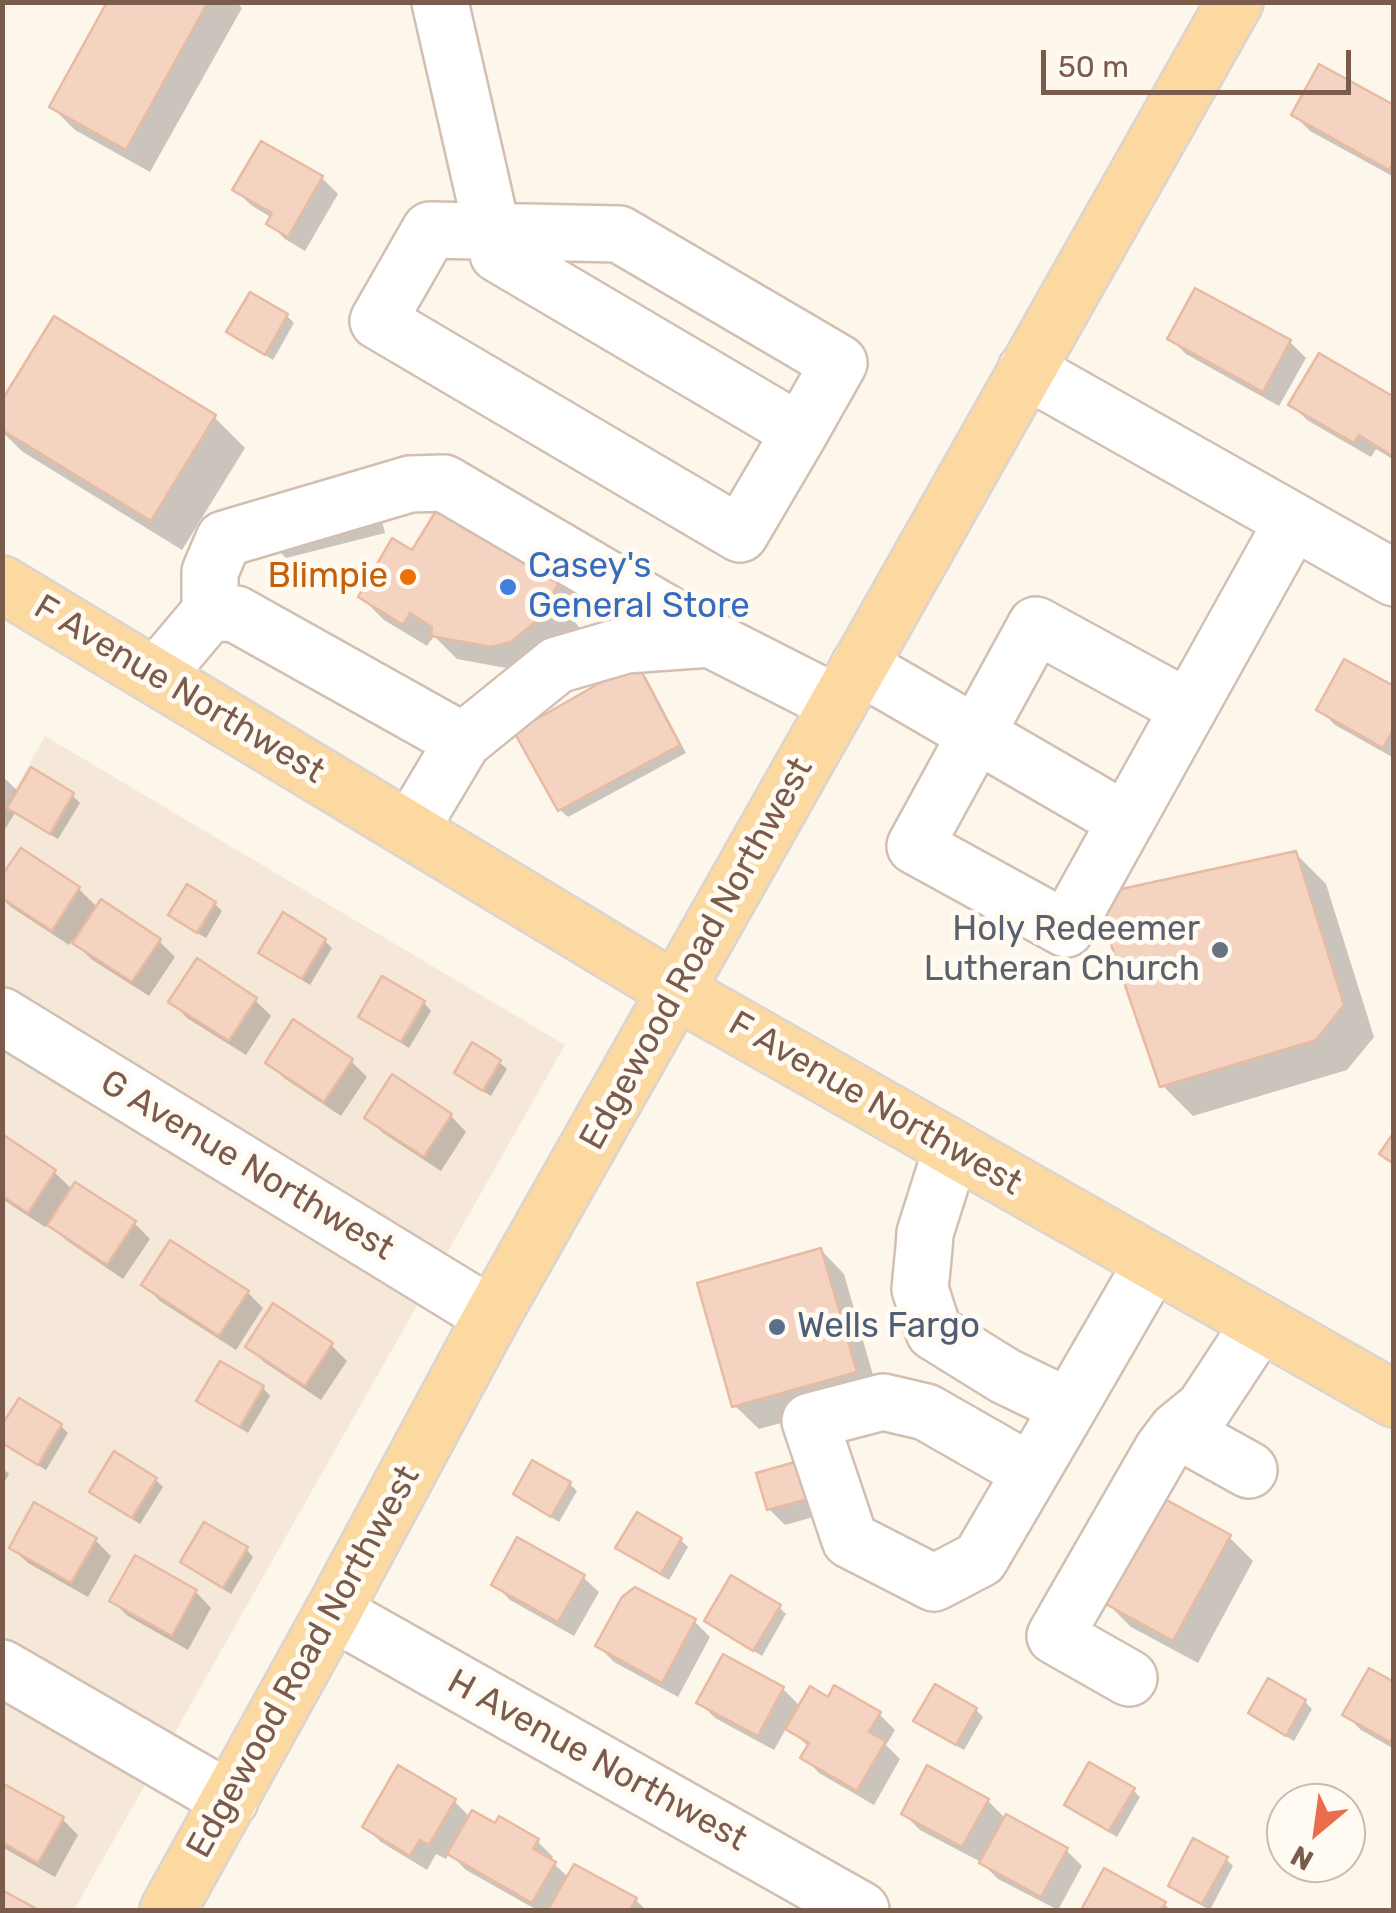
<!DOCTYPE html>
<style>
body{margin:0}
#map{position:relative;width:1396px;height:1913px;overflow:hidden;background:#fdf6eb;font-family:Rubik,sans-serif}
canvas{display:block}
.frame{position:absolute;inset:0;border:5px solid #7a5b4c;pointer-events:none}
.north{position:absolute;left:1266px;top:1783px;width:100px;height:100px;box-sizing:border-box;background:#fffaf2;border:2px solid #cabab0;border-radius:50%;rotate:209deg;font-size:28px;font-weight:700;line-height:40px;text-align:center;color:#7a5b4c}
.north::after{content:'';display:block;margin:auto;width:35px;height:45px;background:#ea6d4d;clip-path:polygon(50% 0,100% 100%,50% 72%,0 100%)}
.scale{position:absolute;left:1041px;top:50px;width:310px;height:45px;box-sizing:border-box;border:5px solid #7a5b4c;border-top:0;padding-left:12px;font-size:30px;line-height:35px;white-space:nowrap;color:#7a5b4c;-webkit-text-stroke:8px #fffaf2;paint-order:stroke}
</style>
<div id="map">
<canvas width="1396" height="1913"></canvas>
<div class="frame"></div>
<div class="north">N</div>
<div class="scale">50 m</div>
</div>
<script>
const c = document.querySelector('canvas').getContext('2d');
c.lineJoin = 'round';
function paint(path, color) { c.fillStyle = color; c.fill(path, 'evenodd'); }
function strokePath(path, color, width, dash) { c.strokeStyle = color; c.lineWidth = width; c.lineCap = dash ? 'butt' : 'round'; c.setLineDash(dash || []); c.stroke(path); }
function write(font, color, halo, rows, align = 'center') {
  c.font = font + ' Rubik,sans-serif'; c.lineWidth = 10; c.setLineDash([]); c.textBaseline = 'middle'; c.strokeStyle = halo; c.fillStyle = color; for (const [text, x, y, turn = 0] of rows) {
    c.save(); c.translate(x, y); c.rotate((+turn || 0) * Math.PI / 180); c.textAlign = isNaN(turn) ? turn : align; if (halo) c.strokeText(text, 0, 0); c.fillText(text, 0, 0); c.restore();
  }
}
paint(new Path2D(`
 M45 736 565 1045 74 1910H3L2 813Z`), '#f5e8d8');
paint(new Path2D(`
 M110 2H236L242 8 150 172 75 130 52 107Z
 M1394 108V177L1310 131 1294 115Z
 M322 178 338 194 305 251 285 239 269 223 272 218 251 205 235 190Z
 M1196 291 1290 342 1306 358 1279 406 1186 354 1170 338Z
 M251 295 287 316 294 323 273 360 237 339 230 331Z
 M1394 400V460L1376 449 1371 457 1307 420 1292 405Z
 M2 405 214 417 245 448 182 550 23 452 2 432Z
 M374 490 385 533 286 558 270 542Z
 M443 504 588 599 574 621 580 628 535 665 517 670 457 659 434 636 427 646 384 620 361 597 413 554Z
 M638 669 646 677 686 753 568 817 560 810 518 733Z
 M1394 689V758L1335 725 1319 709Z
 M2 776 19 792 72 795 80 803 58 839 15 813 2 834Z
 M21 851 79 889 98 908 159 941 175 957 149 996 91 959 72 940 69 945 11 907 2 898Z
 M1295 853 1326 884 1374 1037 1347 1070 1193 1116 1162 1085Z
 M215 904 222 911 206 938 179 922 171 915Z
 M325 941 332 948 310 985 269 960 262 953Z
 M383 979 424 1003 431 1011 409 1048 368 1023 361 1016Z
 M255 1000 271 1016 246 1055 187 1018 172 1002Z
 M351 1061 367 1077 341 1116 284 1078 268 1062Z
 M499 1062 507 1069 491 1096 464 1080 457 1073Z
 M451 1116 466 1132 441 1171 383 1133 367 1117Z
 M2 1137 54 1172 73 1190 134 1223 150 1239 123 1279 66 1240 48 1222 45 1227 2 1199Z
 M821 1250 844 1274 879 1396 759 1429 735 1406Z
 M144 1285 247 1292 263 1308 236 1350 160 1301Z
 M331 1345 347 1361 321 1400 264 1362 248 1346Z
 M263 1388 270 1396 248 1433 207 1408 199 1400Z
 M20 1401 61 1426 68 1433 46 1470 2 1443Z
 M2 1468 9 1474 2 1486Z
 M759 1474 863 1503 785 1525 769 1509Z
 M156 1480 163 1487 140 1524 100 1499 93 1491Z
 M570 1484 577 1491 559 1522 523 1501 516 1494Z
 M1229 1537 1253 1561 1198 1663 1131 1627 1107 1603Z
 M95 1540 111 1556 88 1597 28 1563 12 1548Z
 M681 1540 688 1547 669 1580 626 1555 619 1548Z
 M246 1549 253 1557 231 1594 190 1569 183 1561Z
 M583 1577 599 1592 574 1636 510 1600 494 1584Z
 M196 1592 211 1608 188 1650 128 1616 112 1601Z
 M779 1607 786 1614 762 1656 715 1628 707 1621Z
 M694 1621 710 1637 678 1697 614 1662 598 1646Z
 M1394 1685V1749L1361 1730 1345 1714Z
 M783 1689 801 1707 829 1700 879 1714 895 1730 886 1745 900 1759 874 1805 819 1773 804 1757 809 1747 787 1727 774 1750 715 1718 699 1702Z
 M1305 1702 1312 1709 1294 1741 1259 1720 1251 1713Z
 M976 1710 983 1717 964 1750 924 1728 917 1721Z
 M2 1786 62 1819 78 1835 55 1877 2 1847Z
 M1133 1790 1140 1797 1117 1837 1074 1812 1067 1805Z
 M454 1801 471 1818 537 1841 553 1857 551 1861 569 1878 636 1900 646 1910H537L466 1870 449 1853 446 1859 436 1854 427 1870 381 1842 365 1827Z
 M988 1801 1006 1819 1066 1850 1082 1866 1058 1910 998 1879 979 1860V1861L920 1830 904 1814Z
 M1226 1859 1233 1866 1210 1910 1178 1893 1171 1885Z
 M1105 1871 1164 1904 1171 1910H1084Z`), '#0003');
const building = new Path2D(`
 M107 2H208L126 150 49 107Z
 M1319 64 1394 105V162L1389 170 1291 115Z
 M261 141 323 176 288 237 266 224 272 213 232 190Z
 M1195 288 1291 340 1263 392 1167 339Z
 M250 292 288 314 265 355 226 332Z
 M54 316 216 415 151 521 2 430V400Z
 M1319 353 1394 397V450L1391 455 1359 435 1354 443 1288 405Z
 M442 501 565 573 552 595 558 603 511 642 491 647 431 636 432 627 410 613 403 625 358 597 392 538 412 550Z
 M1344 659 1394 686V728L1383 748 1316 710Z
 M633 664 639 667 680 745 558 811 514 732Z
 M31 767 74 793 50 834 7 808Z
 M21 848 80 887 52 931 2 898V875Z
 M1296 851 1344 1005 1316 1040 1160 1087 1094 895Z
 M187 884 216 902 197 933 168 915Z
 M101 899 161 939 132 982 72 943Z
 M283 912 326 939 302 979 258 953Z
 M197 958 257 998 229 1041 168 1002Z
 M382 976 425 1001 401 1042 358 1017Z
 M293 1019 353 1059 324 1102 265 1063Z
 M472 1042 501 1060 483 1091 454 1073Z
 M392 1074 452 1114 424 1157 364 1118Z
 M1394 1132V1164L1379 1154Z
 M2 1134 56 1170 28 1213 2 1196Z
 M75 1182 136 1221 107 1265 47 1225Z
 M170 1240 249 1291 219 1336 141 1285Z
 M821 1248 857 1372 732 1407 697 1283Z
 M273 1303 333 1343 305 1386 245 1347Z
 M220 1361 264 1386 240 1427 196 1401Z
 M19 1398 62 1424 38 1465 2 1443V1425Z
 M838 1450 849 1488 767 1510 756 1473Z
 M114 1451 157 1478 132 1518 89 1492Z
 M532 1460 571 1482 551 1517 513 1494Z
 M1161 1497 1231 1535 1173 1641 1104 1603Z
 M34 1502 97 1538 71 1583 9 1548Z
 M637 1512 682 1538 661 1574 615 1548Z
 M204 1522 248 1547 223 1588 180 1562Z
 M517 1537 585 1575 558 1622 491 1585Z
 M135 1555 197 1590 172 1636 109 1601Z
 M731 1575 781 1605 753 1651 704 1621Z
 M635 1587 696 1619 662 1683 595 1646 622 1597Z
 M723 1654 784 1687 758 1736 696 1703Z
 M1369 1668 1394 1682V1736L1390 1742 1342 1715Z
 M1268 1678 1306 1700 1286 1736 1248 1713Z
 M935 1684 977 1708 956 1745 913 1721Z
 M834 1685 881 1712 869 1732 886 1741 857 1791 800 1758 809 1743 785 1729 810 1686 828 1697Z
 M1089 1762 1135 1788 1109 1831 1064 1805Z
 M398 1765 456 1799 429 1845 420 1840 410 1856 362 1827Z
 M927 1765 989 1799 962 1847 901 1814Z
 M2 1783 64 1817 38 1863 2 1842Z
 M472 1810 495 1823 499 1816 539 1839 533 1849 556 1862 532 1903 447 1854Z
 M1006 1814 1068 1848 1041 1897 979 1863Z
 M1193 1838 1228 1857 1202 1904 1168 1886Z
 M574 1864 637 1898 630 1910H548Z
 M1104 1868 1166 1902 1161 1910H1081Z
 M2 1890 35 1908 34 1910H2Z`);
paint(building, '#f4d4c1');
strokePath(building, '#e7baa1', 2.5);
const minor = new Path2D(`
 M440 2 492 230 498 254 800 432 839 363 619 234 430 230 378 321 740 534 800 432
 M1026 370 1394 578
 M210 612V572L224 539 410 484 444 483 710 639
 M859 666 1126 821 1293 521
 M156 676 210 612 236 614 463 741
 M1126 821 1066 929 915 846 1036 625 1188 708
 M410 830 463 741 557 665 626 645 710 639 838 704
 M2 1016 492 1316
 M952 1148 925 1233 924 1248 920 1289 934 1332 1005 1376 1069 1407 1153 1262
 M1177 1430 1249 1470
 M1031 1472 926 1412 883 1402 810 1421 850 1540 934 1583 980 1559 1069 1407
 M333 1612 861 1910
 M2 1668 230 1800
 M1129 1678 1055 1636 1162 1450 1177 1430 1204 1408 1260 1323`);
const major = new Path2D(`
 M2 584 676 991 1394 1399
 M168 1910 333 1612 492 1316 1235 2`);
strokePath(minor, '#d3bfb2', 60);
strokePath(major, '#dcd4d0', 60);
strokePath(minor, '#fff', 55);
strokePath(major, '#fdd9a2', 55);
for (const [x, y, r, color] of [
 [408,577,10,"#e8710a"],
 [508,587,10,"#3f7fe0"],
 [1220,950,10,"#6b7280"],
 [777,1327,10,"#5c6f8a"]
]) { const dot = new Path2D(); dot.arc(x, y, r, 0, 2 * Math.PI); c.fillStyle = color; c.fill(dot); strokePath(dot, '#fffaf2', 4); }
write('35px', '#366cbe', '#fffaf2', [
 ["Casey's",528,567],
 ["General Store",528,607]
], 'left');
write('35px', '#c56008', '#fffaf2', [
 ["Blimpie",388,577]
], 'right');
write('35px', '#7a5b4c', '#fffaf2', [
 ["F Avenue Northwest",179,690,31],
 ["Edgewood Road Northwest",697,954,-61],
 ["F Avenue Northwest",875,1104,30],
 ["G Avenue Northwest",247,1166,31],
 ["Edgewood Road Northwest",304,1662,-61],
 ["H Avenue Northwest",597,1761,29]
]);
write('35px', '#5b616d', '#fffaf2', [
 ["Holy Redeemer",1200,930],
 ["Lutheran Church",1200,970]
], 'right');
write('35px', '#4e5e75', '#fffaf2', [
 ["Wells Fargo",797,1327]
], 'left');
</script>
